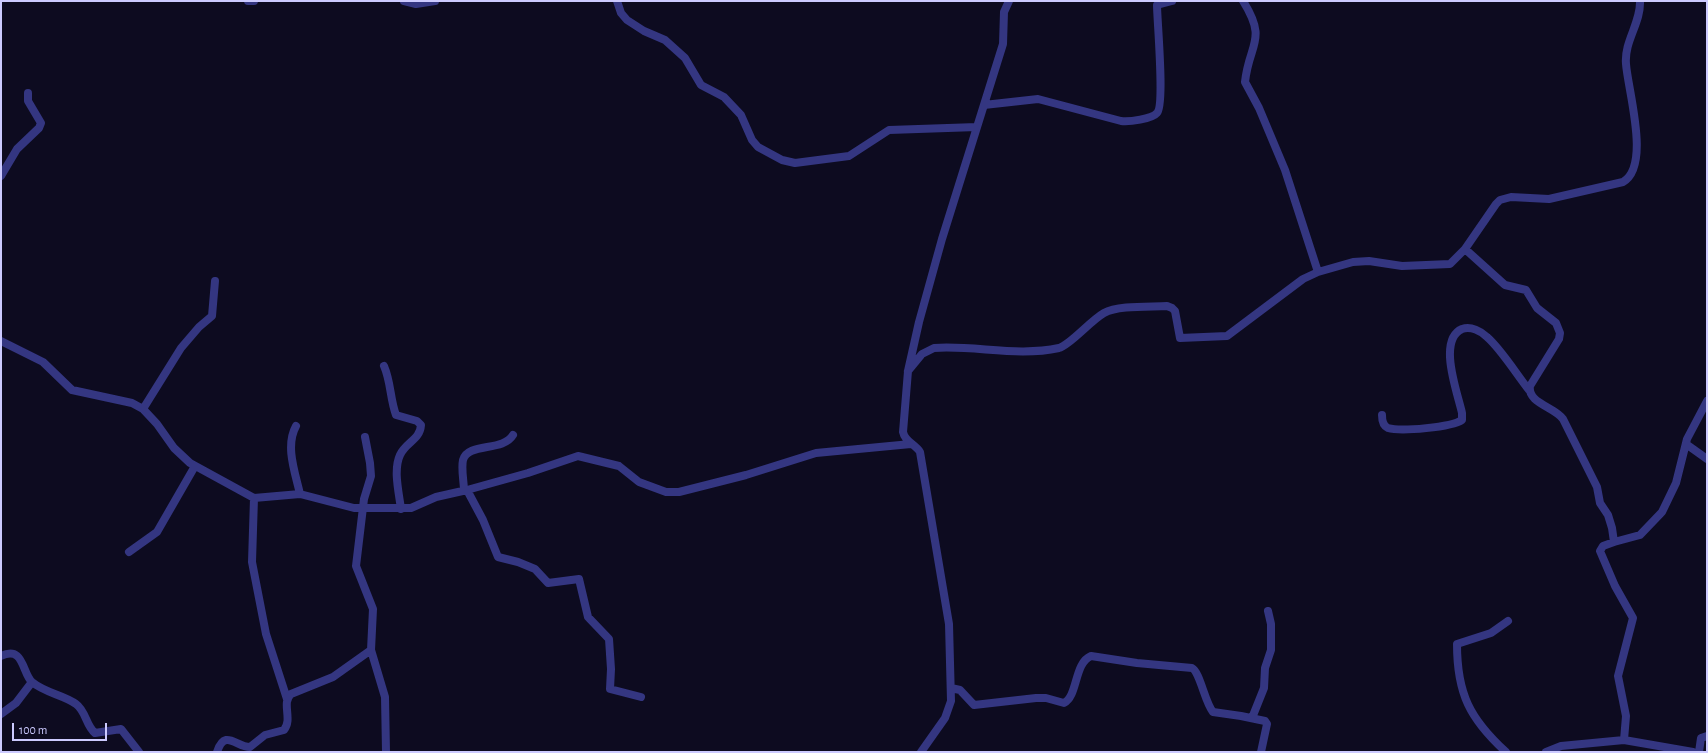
<!DOCTYPE html>
<style>
body{margin:0}
#map{position:relative;width:1708px;height:753px;overflow:hidden;background:#0d0b20;font-family:"Alegreya Sans",sans-serif}
canvas{display:block}
.frame{position:absolute;inset:0;border:2px solid #cccaff;pointer-events:none}
.scale{position:absolute;left:12px;top:723px;width:95px;height:18px;box-sizing:border-box;border:2px solid #cccaff;border-top:0;padding-left:5px;font-size:12px;line-height:14px;white-space:nowrap;color:#cccaff;-webkit-text-stroke:3px #0d0b20;paint-order:stroke}
</style>
<div id="map">
<canvas width="1708" height="753"></canvas>
<div class="frame"></div>
<div class="scale">100 m</div>
</div>
<script>
const c = document.querySelector('canvas').getContext('2d');
c.lineJoin = 'round';
function strokePath(path, color, width, dash) { c.strokeStyle = color; c.lineWidth = width; c.lineCap = dash ? 'butt' : 'round'; c.setLineDash(dash || []); c.stroke(path); }
strokePath(new Path2D(`
 M248 1H254
 M404 1 416 4 435 1
 M617 1 621 13 627 20 644 31 665 40 685 58 701 85 724 97 741 115 752 140 758 147 782 160 795 163 849 156 889 130 977 127
 M1243 1C1268 41 1249 43 1245 82L1259 108 1285 170 1318 272
 M984 105 1038 99 1121 121C1129 122 1152 119 1157 113 1165 105 1157 20 1157 5L1172 1
 M1 176 17 149 39 128 41 123 28 101V93
 M1465 249 1505 285 1526 290 1537 308 1556 323 1560 333 1559 339 1530 386C1527 403 1555 407 1563 419L1597 487 1600 503 1608 515 1612 528 1614 542
 M1 341 43 362 72 390 132 403 143 409 157 424 174 448 190 463 254 498 300 494 354 508H411L436 497 467 490 528 473 578 456 619 466 639 482 666 492H679L746 475 816 453 911 444
 M384 366C391 382 390 399 396 415L417 421 421 425C420 440 406 442 400 455 393 470 399 493 401 509
 M908 371 922 354 934 348C975 345 1017 357 1059 348 1070 345 1090 321 1104 313 1118 305 1150 307 1167 306L1172 308 1175 311 1180 338 1227 336 1303 279 1318 272 1353 262 1369 261 1402 266 1450 264 1465 249 1496 204 1500 200 1511 197 1549 199 1623 182C1651 166 1628 91 1626 64 1624 41 1641 23 1640 1
 M143 409 181 348 199 327 212 316 215 281
 M1382 415C1382 419 1383 426 1388 428 1401 432 1452 427 1462 420V413C1458 394 1437 340 1462 329 1471 326 1481 331 1487 337 1501 349 1517 375 1529 390
 M296 426C285 446 295 472 300 494
 M365 437 370 463 371 476 364 499 356 566 373 609 371 650 385 697 386 752
 M1686 444 1707 459
 M467 490 483 520 498 557 518 562 535 569 548 583 579 579 588 617 609 639 611 669 610 689 641 697
 M464 491C464 482 461 469 463 460 468 442 503 452 513 435
 M254 498 252 562 266 634 287 699
 M129 552 157 532 195 466
 M1 656C24 645 22 673 32 682 45 693 64 695 76 704 86 711 86 726 95 733L121 729 139 752
 M951 688 960 690 974 705 1036 698H1046L1064 703C1078 696 1074 663 1091 656L1137 663 1192 668C1200 672 1205 703 1213 712L1241 716 1265 721 1267 724 1261 752
 M1 714 16 703 32 682
 M1252 718 1264 688 1265 668 1271 650V624L1268 611
 M1624 740 1626 716 1618 676 1633 618 1615 586 1600 551 1603 546 1614 542 1640 535 1662 512 1676 483 1687 439 1707 401
 M217 752C225 728 236 747 250 747L265 735 284 730C293 719 281 703 291 694L333 677 371 650
 M921 752 945 718 951 701 949 624 920 452C915 444 905 442 903 432L908 371 919 322 942 239 1003 44 1004 12 1009 1
 M1506 752C1470 719 1457 694 1457 644L1491 633 1508 621
 M1546 752 1561 746 1624 740 1693 752
 M1699 752 1701 738 1707 736`), '#343681', 8);
</script>
